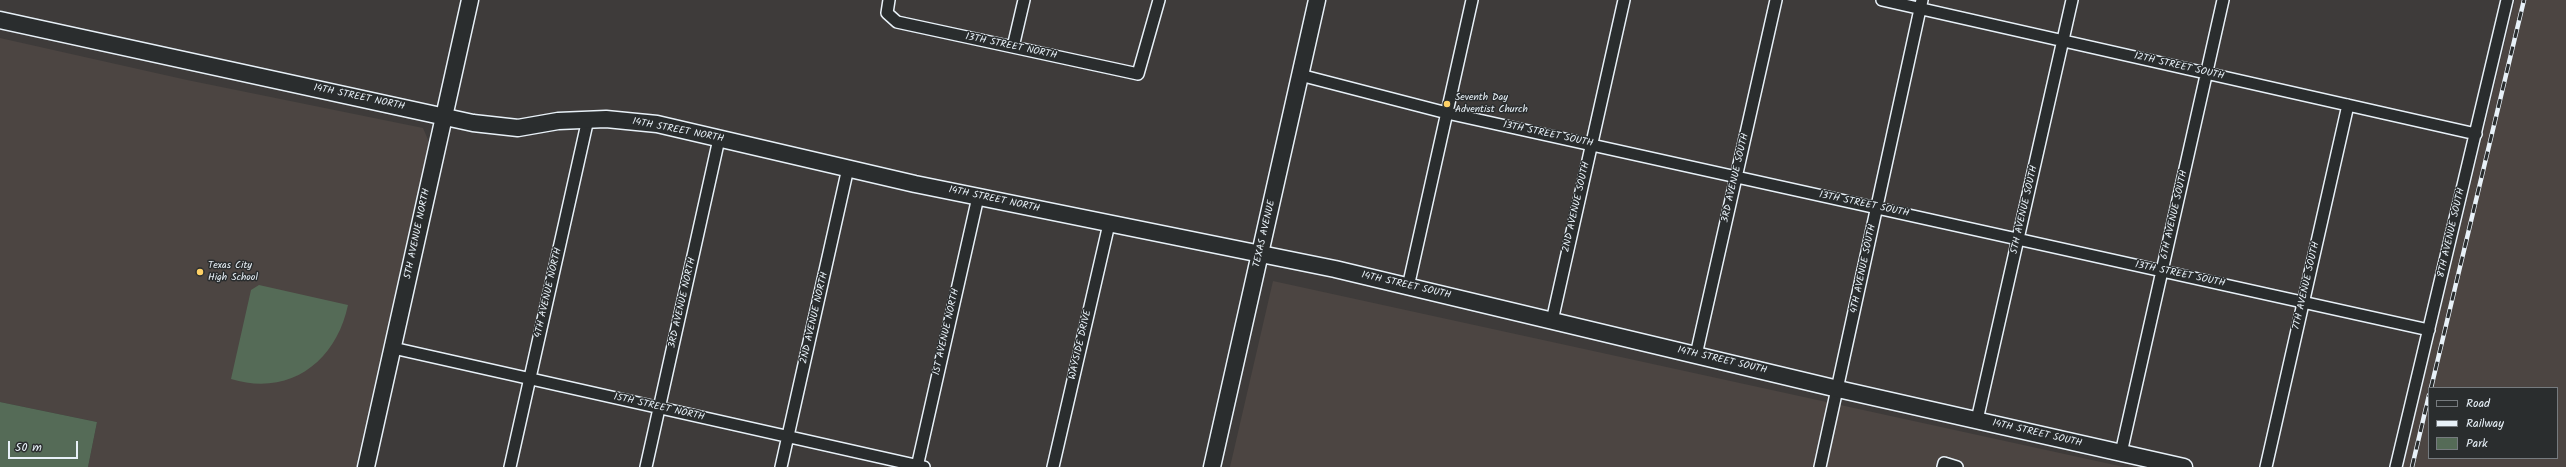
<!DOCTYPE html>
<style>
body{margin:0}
#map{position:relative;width:2566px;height:467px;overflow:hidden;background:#3e3b3a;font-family:Kalam,sans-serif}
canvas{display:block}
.legend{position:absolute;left:2428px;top:387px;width:130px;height:72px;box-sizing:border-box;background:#2a2d2e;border:1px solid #767b7f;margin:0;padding:5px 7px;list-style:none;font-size:12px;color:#e8f1f8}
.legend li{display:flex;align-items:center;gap:8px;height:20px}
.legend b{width:20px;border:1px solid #767b7f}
.scale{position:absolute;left:8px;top:441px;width:70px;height:18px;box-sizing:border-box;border:2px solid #e8f1f8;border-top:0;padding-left:5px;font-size:12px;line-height:14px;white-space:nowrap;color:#e8f1f8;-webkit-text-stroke:3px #2a2d2e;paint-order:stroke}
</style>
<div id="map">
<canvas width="2566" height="467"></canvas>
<ul class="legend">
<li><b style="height:5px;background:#2a2d2e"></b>Road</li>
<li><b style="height:5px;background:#e8f1f8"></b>Railway</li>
<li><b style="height:11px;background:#556b57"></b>Park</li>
</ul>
<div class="scale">50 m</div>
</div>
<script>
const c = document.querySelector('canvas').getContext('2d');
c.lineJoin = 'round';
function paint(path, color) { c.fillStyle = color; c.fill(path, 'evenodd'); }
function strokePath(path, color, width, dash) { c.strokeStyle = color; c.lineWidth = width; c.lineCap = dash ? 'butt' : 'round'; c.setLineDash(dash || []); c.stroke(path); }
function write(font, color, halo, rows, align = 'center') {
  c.font = font + ' Kalam,sans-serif'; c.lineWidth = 3; c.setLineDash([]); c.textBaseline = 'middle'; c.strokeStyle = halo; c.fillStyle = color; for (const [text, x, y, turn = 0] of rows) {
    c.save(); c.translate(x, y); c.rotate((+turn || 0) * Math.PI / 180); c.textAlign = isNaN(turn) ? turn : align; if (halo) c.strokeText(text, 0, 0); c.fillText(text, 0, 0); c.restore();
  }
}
paint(new Path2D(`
 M2515 0H2566V467H2403ZM2429 388H2557V458H2429Z
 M0 38 187 80 423 128 429 142 356 467H88L97 422 0 402Z
 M1273 281 2124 467H1230Z`), '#4c4542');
paint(new Path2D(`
 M259 285 348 305C336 362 289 397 231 379L251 290Z
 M0 402 97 422 88 467H0Z`), '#556b57');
const street = new Path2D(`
 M889 0 887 13 897 22 1138 74 1159 0
 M1882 0 2476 134
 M1013 47 1024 0
 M1300 75 1447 113 2429 330
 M1408 287 1472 0
 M1552 321 1624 0
 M393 348 924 467
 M1696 355 1776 0
 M1977 420 2072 0
 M2121 453 2223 0
 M510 467 588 119
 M646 467 719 139
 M781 467 848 168
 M917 467 978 197
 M1053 467 1109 224
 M1820 467 1922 0
 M1943 467 1944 463 1957 467
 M2266 467 2348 105
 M2396 467 2507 0`);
const secondary = new Path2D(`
 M0 20 473 123 518 128 558 121 606 119 657 124 915 184 1335 269 1838 389 2184 467
 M366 467 470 0
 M1212 467 1317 0`);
strokePath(street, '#e8f1f8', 14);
strokePath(secondary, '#e8f1f8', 19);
strokePath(street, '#2a2d2e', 11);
strokePath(secondary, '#2a2d2e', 16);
const rail = new Path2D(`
 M2431 388 2524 0
 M2412 467 2429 395`);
strokePath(rail, '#e8f1f8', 4.5);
strokePath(rail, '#2a2d2e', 3, [9]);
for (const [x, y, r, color] of [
 [1447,104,4,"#ffd166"],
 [200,272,4,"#ffd166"]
]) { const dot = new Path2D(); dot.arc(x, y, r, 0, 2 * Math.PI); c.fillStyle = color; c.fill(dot); strokePath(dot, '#2a2d2e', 1.5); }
write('10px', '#e8f1f8', '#2a2d2e', [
 ["13TH STREET NORTH",1011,47,12],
 ["12TH STREET SOUTH",2179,67,13],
 ["14TH STREET NORTH",359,98,12],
 ["14TH STREET NORTH",678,131,11],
 ["13TH STREET SOUTH",1548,135,12],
 ["3RD AVENUE SOUTH",1736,178,-77],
 ["14TH STREET NORTH",994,200,12],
 ["13TH STREET SOUTH",1864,205,12],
 ["2ND AVENUE SOUTH",1577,207,-77],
 ["5TH AVENUE SOUTH",2025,210,-77],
 ["6TH AVENUE SOUTH",2175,215,-77],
 ["8TH AVENUE SOUTH",2452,233,-77],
 ["5TH AVENUE NORTH",418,234,-78],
 ["TEXAS AVENUE",1265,234,-77],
 ["4TH AVENUE SOUTH",1864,269,-78],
 ["13TH STREET SOUTH",2180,275,12],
 ["14TH STREET SOUTH",1406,286,13],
 ["7TH AVENUE SOUTH",2307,286,-77],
 ["4TH AVENUE NORTH",549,293,-77],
 ["3RD AVENUE NORTH",683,303,-77],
 ["2ND AVENUE NORTH",815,318,-77],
 ["1ST AVENUE NORTH",947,332,-77],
 ["WAYSIDE DRIVE",1081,345,-77],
 ["14TH STREET SOUTH",1722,361,13],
 ["15TH STREET NORTH",659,408,13],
 ["14TH STREET SOUTH",2037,434,13]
]);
write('10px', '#e8f1f8', '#2a2d2e', [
 ["Seventh Day",1455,98],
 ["Adventist Church",1455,110],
 ["Texas City",208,266],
 ["High School",208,278]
], 'left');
</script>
